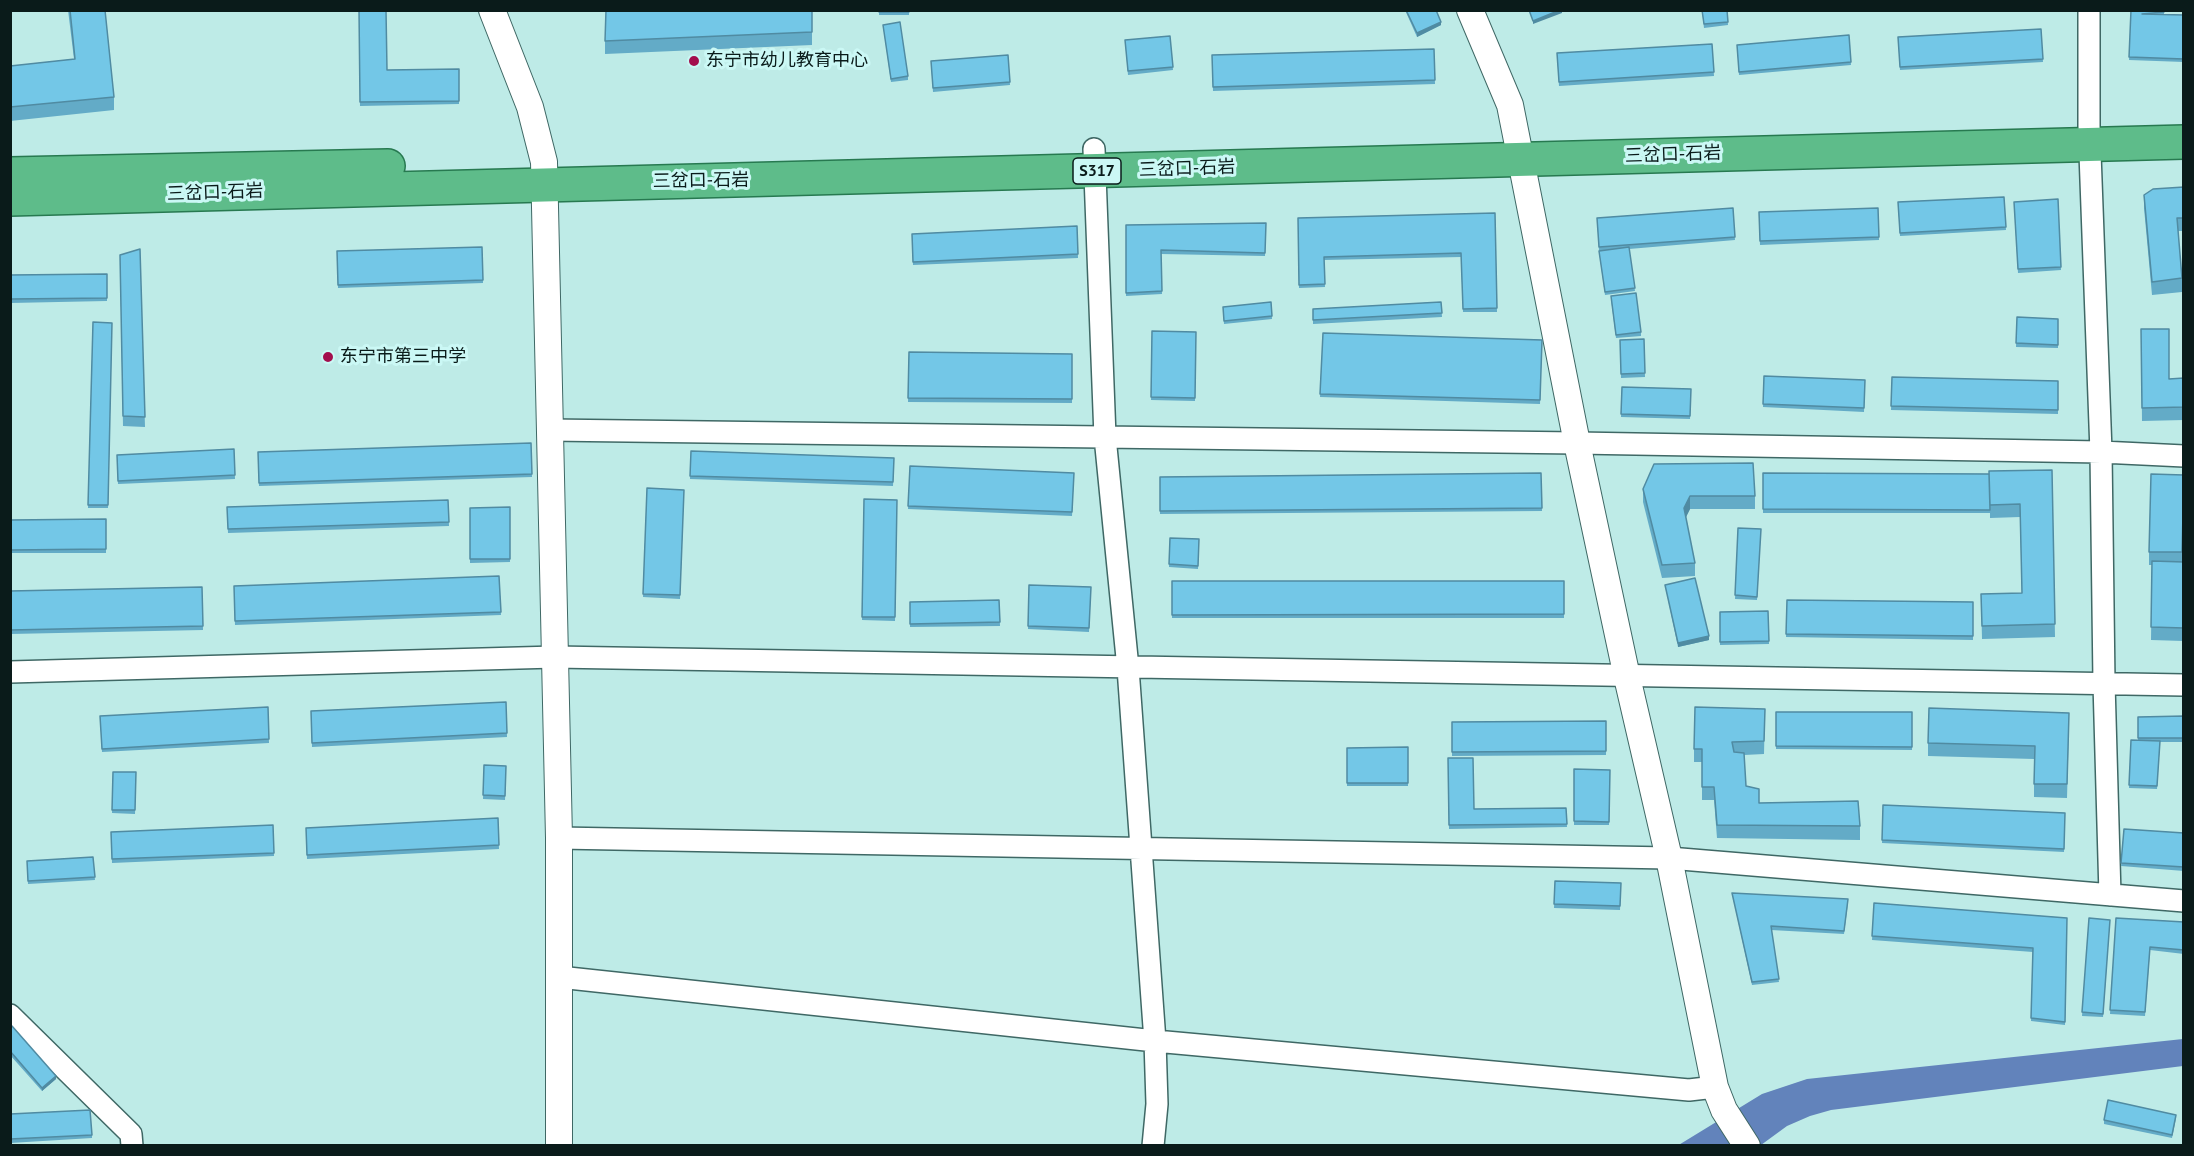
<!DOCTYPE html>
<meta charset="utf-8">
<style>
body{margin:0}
#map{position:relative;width:2194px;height:1156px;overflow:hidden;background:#beebe7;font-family:"PT Sans",sans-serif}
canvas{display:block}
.frame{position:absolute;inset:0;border:12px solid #0a1b1a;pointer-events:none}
</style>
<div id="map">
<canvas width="2194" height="1156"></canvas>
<div class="frame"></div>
</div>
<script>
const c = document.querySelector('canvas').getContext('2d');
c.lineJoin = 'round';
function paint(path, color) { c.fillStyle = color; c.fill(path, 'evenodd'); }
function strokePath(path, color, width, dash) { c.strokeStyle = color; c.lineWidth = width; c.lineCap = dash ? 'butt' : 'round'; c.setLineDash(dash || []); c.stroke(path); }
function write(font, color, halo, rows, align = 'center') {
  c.font = font + ' "PT Sans","Noto Sans SC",sans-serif'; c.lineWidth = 6; c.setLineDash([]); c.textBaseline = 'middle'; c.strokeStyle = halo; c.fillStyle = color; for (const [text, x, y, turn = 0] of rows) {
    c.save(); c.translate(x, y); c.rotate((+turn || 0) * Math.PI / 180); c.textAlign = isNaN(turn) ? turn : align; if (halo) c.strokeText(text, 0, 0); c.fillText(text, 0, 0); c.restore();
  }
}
paint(new Path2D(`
 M2183 1039V1066L1831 1110 1810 1116 1787 1126 1761 1145 1677 1146 1762 1094 1807 1079Z`), '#6283bb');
const minor = new Path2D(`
 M2089 10V126L2101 452 2104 683 2110 895
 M1094 149 1105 437 1128 668 1155 1041 1157 1104 1153 1146
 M549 430 1577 443 2101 452 2184 456
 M10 672 555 657 2184 685
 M559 838 1669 858 2184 901
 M559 977 1155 1041 1689 1090 1715 1087
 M10 1015 131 1134 132 1146`);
const tertiary = new Path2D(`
 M492 10 530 107 544 162 559 838V1146
 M1470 10 1510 105 1577 443 1627 677 1669 858 1715 1087 1724 1110 1747 1146`);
const trunk = new Path2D(`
 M10 174 388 166
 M10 199 2184 142`);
strokePath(minor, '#3f6865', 24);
strokePath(tertiary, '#3f6865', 28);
strokePath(trunk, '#277950', 36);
strokePath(minor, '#fff', 21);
strokePath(tertiary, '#fff', 26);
strokePath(trunk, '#5ebc8a', 33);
paint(new Path2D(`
 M68 10H105L114 97V110L10 121V66L74 59Z
 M359 10 387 70 459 69V104L360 106Z
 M812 10V45L605 54V41Z
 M879 10H909V15H879Z
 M1405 10H1436L1441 25 1417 37Z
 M1702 10H1727L1728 25 1704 28Z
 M2164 10V14L2184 15V62L2129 60 2131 15Z
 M883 25 908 76V80L891 82Z
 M2041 29 2043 62 1900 70 1898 37Z
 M1849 35 1851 65 1739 75 1737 45Z
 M1170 36 1173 70 1128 75 1125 40Z
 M1712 44 1714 76 1559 86 1557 53Z
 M1434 49 1435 84 1213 91 1212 55Z
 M1008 55 1010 85 933 92 931 61Z
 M2184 187V231H2178L2182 278V292L2152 295 2144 208V195Z
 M2004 197 2006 230 1900 236 1898 202Z
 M2058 199 2061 270 2018 273 2014 202Z
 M1733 208 1735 240 1629 249 1635 291 1605 295 1599 251 1608 250 1599 251 1597 218Z
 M1878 208 1879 240 1760 245 1759 212Z
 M1495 213 1497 312H1463L1461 257 1324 260 1325 287 1299 288 1298 218Z
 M1266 223 1265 256 1161 254 1162 294 1126 296V225Z
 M1077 226 1078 258 913 265 912 234Z
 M482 247 483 283 338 288 337 251Z
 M140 249 145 427 123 426 120 255Z
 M107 274V301L10 303V275Z
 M1611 299 1641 332V336L1616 338Z
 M1271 302 1272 319 1224 324 1223 307Z
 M1441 302 1442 317 1313 324V309Z
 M2017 317 2058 319V348L2016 347Z
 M93 322 112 323 108 508H88Z
 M2141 329 2169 379 2184 378V420L2142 421Z
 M1152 331 1196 332 1195 401 1151 400Z
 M1323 333 1542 340 1540 404 1320 397Z
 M1644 339 1645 377 1621 378 1620 340Z
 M909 352 1072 354V403L908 402Z
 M1764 376 1865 380 1864 412 1763 407Z
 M1892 377 2058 381V414L1891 410Z
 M1622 387 1691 389 1690 419 1621 417Z
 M531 443 532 477 259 486 258 452Z
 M234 449 235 479 118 484 117 455Z
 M691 451 894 458 893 486 690 479Z
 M910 466 1074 473 1072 516 908 509Z
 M2052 470 2055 637 1982 639 1981 594 2022 593 2020 517 1990 518V513H1763V473L1989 474Z
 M1541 473 1542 511 1160 514V477Z
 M2184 475 2182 562H2184V641L2151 640 2152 565H2149V552Z
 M647 488 684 490 680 599 643 597Z
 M1643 489 1755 496V509H1690L1686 517 1695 563V576L1662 578 1643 502Z
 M864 499 897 500 895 621 862 620Z
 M448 500 449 526 228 533 227 507Z
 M510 507V562L470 563V508Z
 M106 519V553H10V520Z
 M1738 528 1761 529 1757 600 1735 599Z
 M1170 538 1199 539 1198 569 1169 567Z
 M499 576 501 615 235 625 234 586Z
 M1172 581H1564V618H1172Z
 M1029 585 1091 587 1089 632 1028 629Z
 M1665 585 1709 640 1678 647Z
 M202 587 203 630 10 634V591Z
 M999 600 1000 626 910 627V602Z
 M1787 600 1973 602V640L1786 637Z
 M1768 611 1769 644 1720 645V612Z
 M506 702 507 737 312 747 311 711Z
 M268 707 269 743 102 752 100 716Z
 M1765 709 1764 754 1744 755 1746 786 1759 803 1860 826V840L1717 838 1714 800H1702V762H1694V749Z
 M1776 712H1912V750L1776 749Z
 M2184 716V742H2160L2157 789 2129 788 2131 740H2138V717Z
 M1606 721V755L1452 756V722Z
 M2069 726 2067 798 2034 797V759L1928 756V743Z
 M1408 747V786H1347V748Z
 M1448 758 1474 809 1566 808 1567 827 1449 829Z
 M484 765 506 766 505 800 483 799Z
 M1574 769 1610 770 1609 825H1574Z
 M113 772H136L135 814 112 813Z
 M1883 805 2065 813 2064 852 1882 843Z
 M498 818 499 849 307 859 306 828Z
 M273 825 274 856 112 863 111 832Z
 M2124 829 2184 833V871L2121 866Z
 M93 857 95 880 28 884 27 861Z
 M1555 881 1621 883 1620 910 1554 908Z
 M1732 893 1848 903 1844 934 1771 930 1779 982 1752 985Z
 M1874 903 2067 918 2065 1025 2031 1021 2033 952 1872 940Z
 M2089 918 2110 920 2103 1017 2082 1016Z
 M2116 918 2184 922V954L2150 950 2145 1016 2110 1014Z
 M10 1028 56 1079 42 1091 10 1055Z
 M10 1114 92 1135V1138L10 1143Z
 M2176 1118 2172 1138 2104 1124V1120Z`), '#63abc7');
paint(new Path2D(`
 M1560 10H1562V13L1533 24V21Z
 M1441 22V25L1417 37V33Z
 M1690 496V509L1684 521V508Z
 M1709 636V640L1678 647V643Z
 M56 1076V1079L42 1091V1088Z`), '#508ba2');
const building = new Path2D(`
 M70 10H105L114 97 10 107V66L75 59Z
 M359 10H386L387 70 459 69V101L360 102Z
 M606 10H812V32L605 41Z
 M879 10H909V12H879Z
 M1406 10H1436L1441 22 1417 33Z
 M1529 10H1560L1533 21Z
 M1702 10H1727L1728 22 1704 24Z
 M2131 10H2164V12L2142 14 2184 15V59L2129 57Z
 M900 22 908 76 891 79 883 25Z
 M2041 29 2043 59 1900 67 1898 37Z
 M1849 35 1851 62 1739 72 1737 45Z
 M1170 36 1173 67 1128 71 1125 40Z
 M1712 44 1714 72 1559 82 1557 53Z
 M1434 49 1435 80 1213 87 1212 55Z
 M1008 55 1010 82 933 88 931 61Z
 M2184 187V218H2177L2182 278 2152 282 2144 195 2153 189Z
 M2004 197 2006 227 1900 233 1898 202Z
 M2058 199 2061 267 2018 269 2014 202Z
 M1733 208 1735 237 1599 247 1597 218Z
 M1878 208 1879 237 1760 241 1759 212Z
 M1495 213 1497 308 1463 309 1461 253 1324 257 1325 284 1299 285 1298 218Z
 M1266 223 1265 253 1161 250 1162 291 1126 293V225Z
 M1077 226 1078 254 913 262 912 234Z
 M482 247 483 280 338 285 337 251Z
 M1629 247 1635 288 1605 292 1599 251Z
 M140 249 145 417 123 416 120 255Z
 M107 274V298L10 299V275Z
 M1636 293 1641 332 1616 335 1611 296Z
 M1271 302 1272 316 1224 321 1223 307Z
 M1441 302 1442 313 1313 320V309Z
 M2017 317 2058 319V345L2016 343Z
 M93 322 112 323 108 505H88Z
 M2141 329H2169V379L2184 378V407L2142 408Z
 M1152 331 1196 332 1195 398 1151 397Z
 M1323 333 1542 340 1540 400 1320 394Z
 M1644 339 1645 373 1621 374 1620 340Z
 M909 352 1072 354V399L908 398Z
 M1764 376 1865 380 1864 408 1763 404Z
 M1892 377 2058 381V410L1891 406Z
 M1622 387 1691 389 1690 416 1621 414Z
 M531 443 532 474 259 483 258 452Z
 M234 449 235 475 118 481 117 455Z
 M691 451 894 458 893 482 690 476Z
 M1753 463 1755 496H1690L1684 508 1695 563 1662 565 1643 489 1654 464Z
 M910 466 1074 473 1072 512 908 506Z
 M2052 470 2055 624 1982 626 1981 594 2022 593 2020 504 1990 505 1989 471Z
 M1541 473 1542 508 1160 511V477Z
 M1763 473 1989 474 1990 510 1763 509Z
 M2151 474 2184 475 2182 552H2149Z
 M647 488 684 490 680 595 643 594Z
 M864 499 897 500 895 617H862Z
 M448 500 449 522 228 529 227 507Z
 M510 507V559H470V508Z
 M106 519V549L10 550V520Z
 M1738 528 1761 529 1757 597 1735 595Z
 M1170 538 1199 539 1198 566 1169 564Z
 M2152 561 2184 562V628L2151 627Z
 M499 576 501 612 235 621 234 586Z
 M1695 578 1709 636 1678 643 1665 585Z
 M1172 581H1564V614L1172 615Z
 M1029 585 1091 587 1089 628 1028 626Z
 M202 587 203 626 10 630V591Z
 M999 600 1000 622 910 624V602Z
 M1787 600 1973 602V636L1786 634Z
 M1768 611 1769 641 1720 642V612Z
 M506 702 507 733 312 743 311 711Z
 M268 707 269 739 102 749 100 716Z
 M1695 707 1765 709 1764 741 1732 742 1734 752 1744 753 1746 786 1759 789V803L1858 801 1860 826 1717 825 1714 787H1702V749H1694Z
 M1929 708 2069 713 2067 784H2034L2035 746 1928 743Z
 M1776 712H1912V747L1776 746Z
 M2184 716V738H2138V717Z
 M1606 721V751L1452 752V722Z
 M2131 740 2160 741 2157 786 2129 785Z
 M1408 747V783H1347V748Z
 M1448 758H1473L1474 809 1566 808 1567 824 1449 825Z
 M484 765 506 766 505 796 483 795Z
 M1574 769 1610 770 1609 822 1574 821Z
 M113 772H136L135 810H112Z
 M1883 805 2065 813 2064 849 1882 840Z
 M498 818 499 845 307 855 306 828Z
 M273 825 274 853 112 859 111 832Z
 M2124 829 2184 833V867L2121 863Z
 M93 857 95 877 28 881 27 861Z
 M1555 881 1621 883 1620 906 1554 904Z
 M1732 893 1848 899 1844 931 1771 926 1779 979 1752 982Z
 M1874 903 2067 918 2065 1022 2031 1018 2033 948 1872 936Z
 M2089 918 2110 920 2103 1014 2082 1012Z
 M2116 918 2184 922V950L2150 947 2145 1012 2110 1010Z
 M12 1026 56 1076 42 1088 10 1051V1028Z
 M2108 1100 2176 1115 2172 1135 2104 1120Z
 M90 1110 92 1135 10 1139V1114Z`);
paint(building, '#73c7e7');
strokePath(building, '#508ba2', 1.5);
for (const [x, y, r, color] of [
 [694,61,6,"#a30e4d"],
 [328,357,6,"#a30e4d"]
]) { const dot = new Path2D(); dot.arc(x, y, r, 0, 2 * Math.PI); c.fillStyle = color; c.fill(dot); strokePath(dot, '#cbf8f5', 2); }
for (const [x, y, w] of [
 [1097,171,48]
]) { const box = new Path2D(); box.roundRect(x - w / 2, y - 13, w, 26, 4.5); c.fillStyle = '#cbf8f5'; c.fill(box); strokePath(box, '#0a1b1a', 1.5); }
write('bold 16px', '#0a1b1a', null, [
 ["S317",1097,171]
]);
write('18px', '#0a1b1a', '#cbf8f5', [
 ["东宁市幼儿教育中心",706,61],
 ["东宁市第三中学",340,357]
], 'left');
write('18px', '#0a1b1a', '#cbf8f5', [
 ["三岔口-石岩",1673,155,-2],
 ["三岔口-石岩",1187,169,-2],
 ["三岔口-石岩",701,181,-1],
 ["三岔口-石岩",215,193,-2]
]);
</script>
